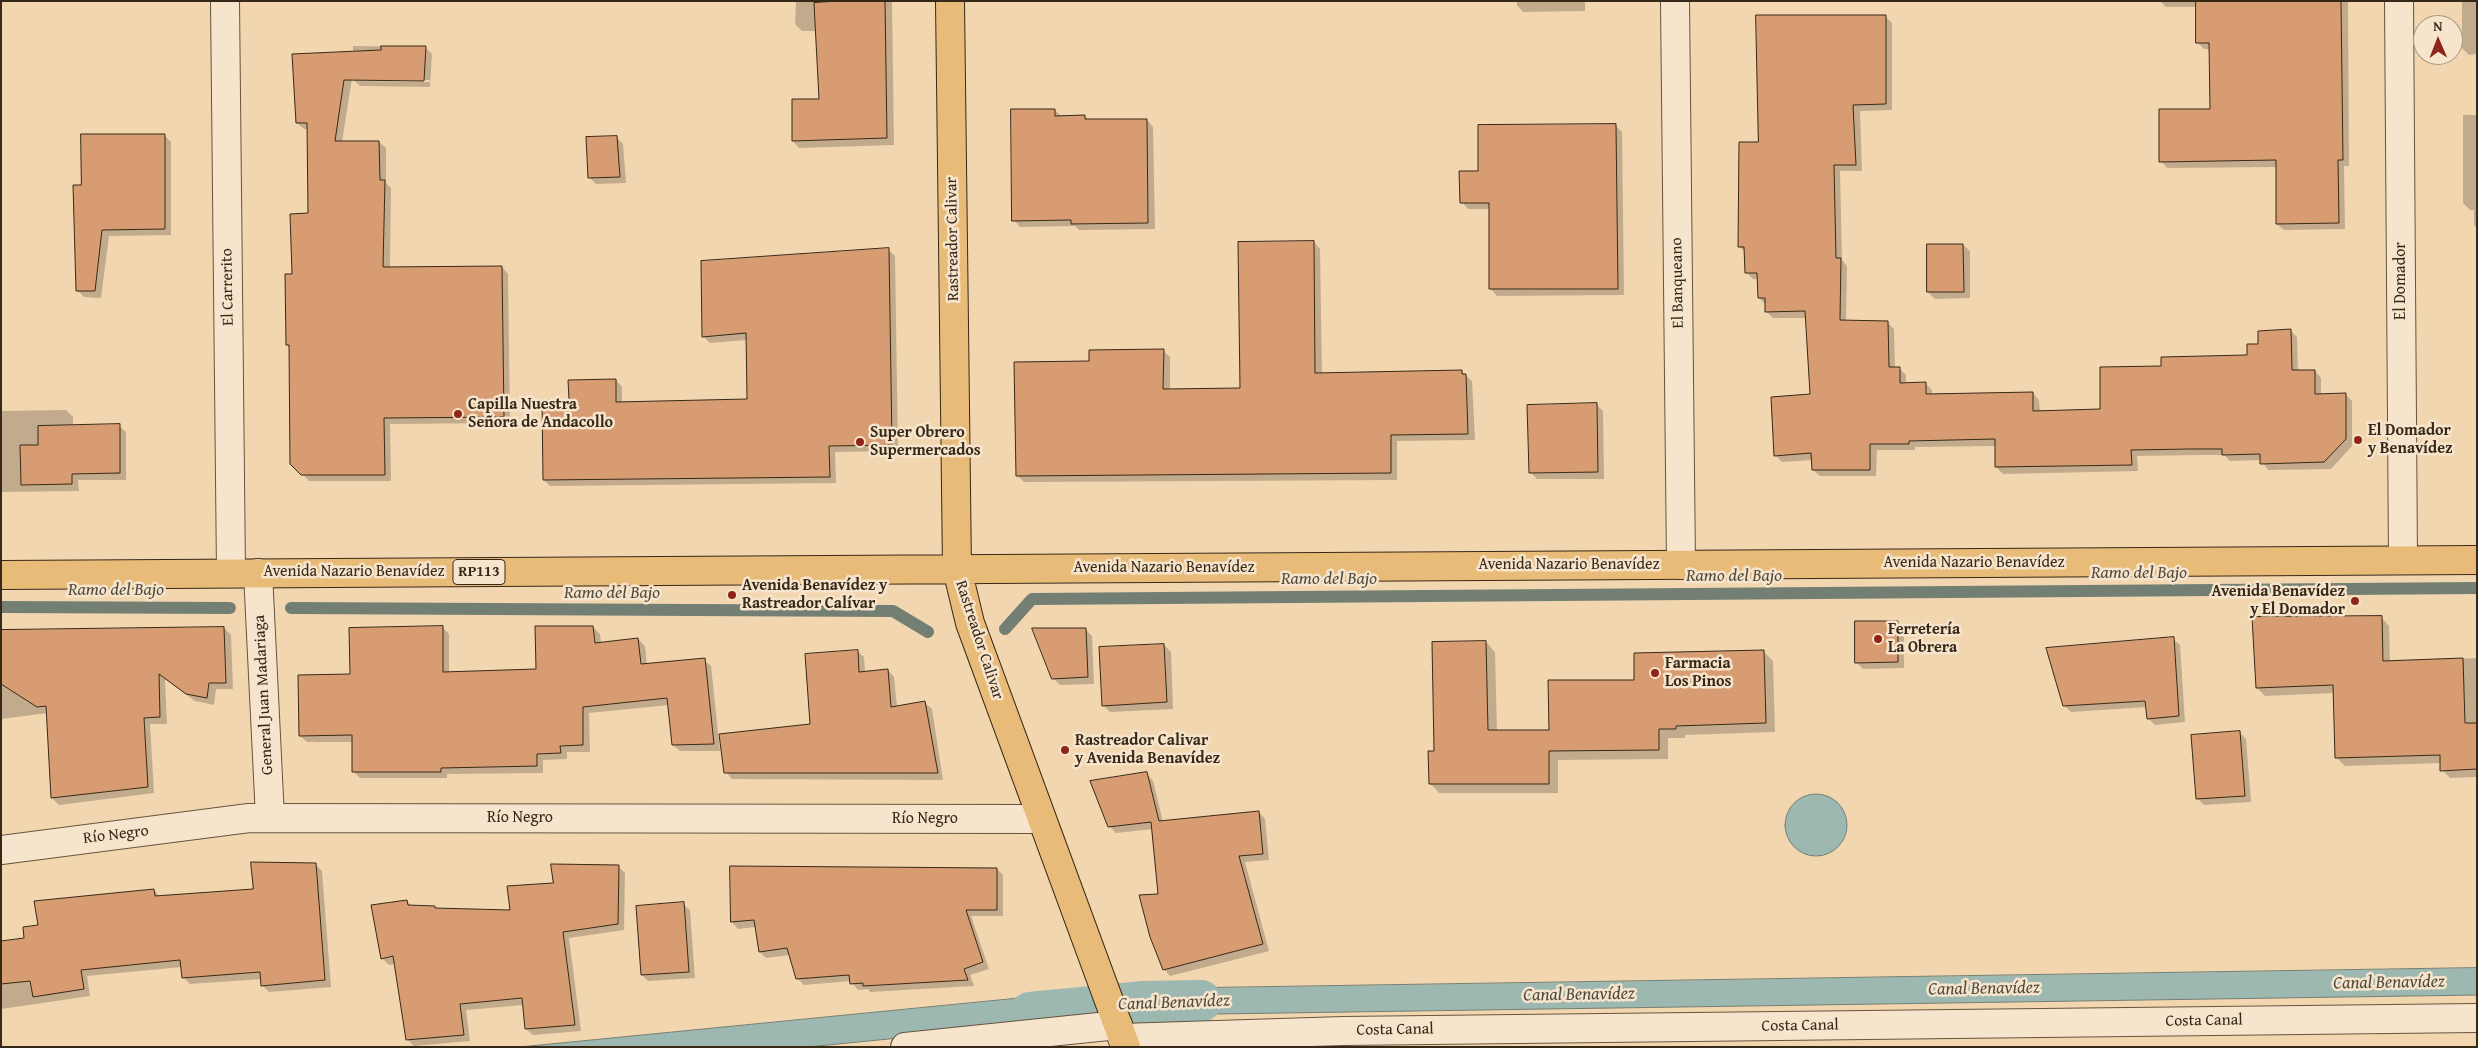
<!DOCTYPE html>
<meta charset="utf-8">
<style>
body{margin:0}
#map{position:relative;width:2478px;height:1048px;overflow:hidden;background:#f2d6b0;font-family:"Gentium Book Plus",serif}
canvas{display:block}
.frame{position:absolute;inset:0;border:2px solid #372917;pointer-events:none}
.north{position:absolute;left:2413px;top:15px;width:50px;height:50px;box-sizing:border-box;background:#f7e4cc;border:1px solid #aa9984;border-radius:50%;rotate:359deg;font-size:14px;font-weight:700;line-height:20px;text-align:center;color:#372917}
.north::after{content:'';display:block;margin:auto;width:18px;height:22px;background:#8f2418;clip-path:polygon(50% 0,100% 100%,50% 72%,0 100%)}
</style>
<div id="map">
<canvas width="2478" height="1048"></canvas>
<div class="frame"></div>
<div class="north">N</div>
</div>
<script>
const c = document.querySelector('canvas').getContext('2d');
c.lineJoin = 'round';
function paint(path, color) { c.fillStyle = color; c.fill(path, 'evenodd'); }
function strokePath(path, color, width, dash) { c.strokeStyle = color; c.lineWidth = width; c.lineCap = dash ? 'butt' : 'round'; c.setLineDash(dash || []); c.stroke(path); }
function write(font, color, halo, rows, align = 'center') {
  c.font = font + ' "Gentium Book Plus",serif'; c.lineWidth = 5; c.setLineDash([]); c.textBaseline = 'middle'; c.strokeStyle = halo; c.fillStyle = color; for (const [text, x, y, turn = 0] of rows) {
    c.save(); c.translate(x, y); c.rotate((+turn || 0) * Math.PI / 180); c.textAlign = isNaN(turn) ? turn : align; if (halo) c.strokeText(text, 0, 0); c.fillText(text, 0, 0); c.restore();
  }
}
const water = new Path2D(`
 M1785 825a31 31 0 1 1 62 0a31 31 0 1 1-62 0Z
 M2477 968V995L1149 1015 1138 989Z
 M1084 992 1093 1019 807 1047H520Z`);
paint(water, '#9cb8b1');
strokePath(water, '#747f73', 1);
paint(new Path2D(`
 M796 1H892L894 145 799 148 793 141 820 100 817 31H802L795 24Z
 M1517 1H1585V11L1523 12 1517 5Z
 M2160 1H2348L2349 166H2344L2345 229 2284 230 2277 224V167L2167 168 2161 161 2211 110 2210 49H2204L2198 43 2197 7H2166Z
 M2462 1H2477V54L2469 55 2462 48Z
 M1885 16 1892 23V110L1860 111 1862 171H1840L1842 260 1847 266 1846 321 1887 322 1894 329 1895 369H1900L1906 375V384H1926L1932 390V395L2033 393 2039 400 2040 412 2101 411 2162 367 2249 356 2260 345 2290 330 2297 337 2298 372 2315 371 2321 378V395L2345 394 2352 401V446L2331 469 2268 470 2261 460 2230 461 2224 455H2198L2137 456 2138 471 2003 474 1996 467V446L1915 447V450H1877L1876 476H1820L1813 470V460L1782 462 1775 455 1811 395 1807 318H1773L1766 311V305L1759 298V279H1753L1746 272 1745 252 1739 246 1760 143Z
 M353 46 425 47 432 54 430 87 360 86 352 78 342 142H379L386 148V183L391 188 390 268 502 267 508 274 510 423 390 424 391 481H309L292 463 290 348 287 345 293 275 310 215 308 129H304L297 123 353 58ZM358 79 430 80V82L358 81Z
 M1055 110 1062 117 1085 116 1089 121 1147 120 1153 127 1155 229 1079 230 1075 226 1020 227 1014 220Z
 M2463 115H2477V228L2474 225V210H2470L2463 203Z
 M1615 125 1622 132 1624 295 1497 296 1491 289V209H1468L1462 202 1479 172Z
 M164 135 171 142V235L109 236 101 298 84 297 77 290 83 186Z
 M617 138 623 144 626 183 596 184 589 177Z
 M1314 242 1320 249 1322 375 1461 371 1472 381 1475 440 1397 441V480L1024 482 1017 475 1091 362 1163 351 1170 357V390L1242 389Z
 M1963 245 1970 251V298L1935 299 1928 292Z
 M888 250 895 256 898 451 835 452 836 483 550 486 544 480 570 401 616 380 622 387V403L749 401 747 340 710 343 703 336Z
 M1597 405 1603 411 1604 479H1537L1530 472Z
 M66 410 73 417V427L119 426 126 432V480H78L79 491 1 492V411Z
 M2381 617 2389 626 2390 662 2477 658V777L2450 778 2442 770 2441 763 2345 766 2336 757 2334 693 2265 696 2257 688Z
 M1897 622 1904 629V668L1863 669 1856 662Z
 M442 627 449 634V673L537 670 593 627 600 634 601 643 638 639 645 646 647 665 704 660 711 666 720 751H680L673 745 669 705 589 713 590 752H567V759L543 760V773L447 774V778H360L354 772 353 742H307L300 736 351 675Z
 M224 628 231 635 233 689H216L214 705 195 701 165 679 167 724H150L154 793 59 805 52 798 48 713 1 719V631Z
 M1085 629 1092 636 1094 684 1060 685 1053 678Z
 M2173 639 2180 645 2185 722 2155 725 2148 718 2147 707 2071 712 2064 705Z
 M1486 642 1495 652 1497 731H1550L1635 681 1764 652 1773 661 1775 732 1685 735V738H1668V759L1558 760V793H1439L1430 783 1435 752Z
 M1164 645 1171 652 1173 709 1110 712 1103 705Z
 M857 651 864 657 865 672 888 670 894 677 897 707 925 703 932 709 943 780 732 779 726 772 812 725Z
 M2240 733 2246 739 2251 802 2204 805 2197 798Z
 M1147 774 1153 781 1163 822 1259 812 1265 819 1269 860 1245 862 1269 951 1170 976 1164 969 1153 829 1116 833 1109 826Z
 M315 864 322 871 331 987 269 992 262 985V979L190 984 183 977 182 967 87 976 90 996 1 1009V942L26 939 39 926 154 890 160 897 255 890Z
 M618 866 625 873 624 930 569 938 581 1031 533 1035 526 1029 524 1005 466 1010 470 1041 414 1046 407 1039 395 964 389 965 382 958 406 901 411 906 435 907 437 909 511 911 554 884Z
 M997 869 1003 875V916H971L989 969 970 975 974 986 870 992 868 989 858 990 851 981 804 985 797 978 790 955 766 958 760 952 756 927 738 929 732 922Z
 M683 904 690 910 695 978 648 981 642 975Z`), '#0003');
strokePath(new Path2D(`
 M1 607 230 608
 M291 608 893 611 928 632
 M1005 629 1032 599 2477 588`), '#747f73', 12);
strokePath(new Path2D(`
 M1030 1013 1144 1002 1201 1001`), '#9cb8b1', 42);
const building = new Path2D(`
 M837 1H885L887 138 792 141V99H819L814 3Z
 M2196 1H2341L2343 160H2338L2339 223 2276 224V160L2159 162V109H2210L2209 43H2196Z
 M1756 15H1886V104L1853 105 1856 165H1834L1836 258H1841L1840 320 1888 321 1889 367H1900V383L1926 382V394L2033 392V411L2100 409V367L2161 366V357L2247 355V344H2258V331L2291 329 2292 370H2315V394L2346 393V439L2324 462 2260 464V454L2222 455V449H2190L2131 450 2132 465 1995 467V439L1909 441V444H1870V470H1812L1811 453 1774 456 1771 397 1810 394 1805 311 1765 312V298H1758L1757 273H1745L1744 247H1738L1739 142H1758Z
 M381 46H426L424 81 344 80 335 141H379L380 180H385L383 267 502 266 504 417 384 418 385 475H301L290 464 289 345H286L285 274H292L290 214 308 213 307 123H296L292 54 381 50Z
 M1011 109H1055V116L1085 115V119H1147L1148 223 1071 224V220L1012 221Z
 M1616 124 1618 289H1489V203H1460L1459 171H1478V125Z
 M81 134H165V229L102 230 95 291H76L73 185H81Z
 M617 136 620 177 588 178 586 137Z
 M1314 241 1315 373 1462 370V374H1466L1468 434 1391 435V473L1016 476 1014 362 1089 361V350L1164 349 1163 389 1240 388 1238 242Z
 M1927 244H1963L1964 292H1927Z
 M889 248 892 445 829 446 830 477 543 480 542 400H569L568 380 616 379V402L747 399 746 333 702 337 701 261Z
 M1597 403 1598 472 1529 473 1527 405Z
 M120 424V473L72 474V484L21 485 20 445H38V426Z
 M2382 616 2383 661 2463 658 2465 723H2477V769L2440 771V755L2335 758 2333 685 2256 688 2252 617Z
 M1855 621H1898V662L1855 663Z
 M443 626V672L536 669 535 626H593L595 643 638 638 641 664 705 658 714 744 672 745 667 698 583 707V745L560 746 561 753 537 754V766L441 768V772H352V735L299 736 298 675 350 674 349 628Z
 M224 627 226 683H209L207 698 186 694 159 674 160 717 144 718 148 787 51 798 46 706 37 707 1 684V630Z
 M1032 628H1086L1088 677 1052 679Z
 M2174 637 2179 716 2147 719 2145 701 2063 706 2046 648Z
 M1486 641 1488 730H1549L1548 680H1634V653L1764 650 1766 723 1676 726V729H1659V750L1549 751V784H1429L1428 751H1434L1432 642Z
 M1164 644 1167 702 1102 706 1099 647Z
 M858 650 859 672 888 669 891 707 925 701 938 773H724L719 734 810 724 805 654Z
 M2240 731 2245 796 2196 799 2191 735Z
 M1147 772 1159 821 1259 811 1263 854 1239 856 1263 944 1163 970 1150 937 1139 895 1158 894 1151 822 1108 827 1090 781Z
 M251 862 316 863 325 980 261 986 260 972 182 978 180 960 81 970 84 989 33 997 30 981 1 984V941L24 938 23 927 38 925 34 901 154 889 155 896 253 889Z
 M551 864 619 865 618 924 563 932 575 1025 525 1029 522 998 460 1004 464 1035 406 1040 393 956 381 959 371 905 407 900 408 905 435 906V908L510 910 507 886 553 883Z
 M730 866 997 868V910H966L983 962 964 969 968 980 863 986V983L850 984 849 975 796 979 787 948 759 952 754 920 731 922Z
 M684 902 689 972 641 975 636 906Z`);
paint(building, '#d79c71');
strokePath(building, '#372917', 1);
const minor = new Path2D(`
 M225 1 231 573
 M1675 1 1681 565
 M2399 1 2403 560
 M258 573 270 818
 M1 850 249 818 1041 819
 M1122 1038 1343 1031 2477 1018
 M905 1047 1118 1025`);
const major = new Path2D(`
 M950 1 957 569 970 623 1126 1047
 M1 575 2477 560`);
strokePath(minor, '#66543d', 30);
strokePath(major, '#372917', 30);
strokePath(minor, '#f7e4cc', 28);
strokePath(major, '#e9bb78', 28);
for (const [x, y, r, color] of [
 [458,414,5,"#8f2418"],
 [2358,440,5,"#8f2418"],
 [860,442,5,"#8f2418"],
 [732,595,5,"#8f2418"],
 [2355,601,5,"#8f2418"],
 [1878,639,5,"#8f2418"],
 [1655,673,5,"#8f2418"],
 [1065,750,5,"#8f2418"]
]) { const dot = new Path2D(); dot.arc(x, y, r, 0, 2 * Math.PI); c.fillStyle = color; c.fill(dot); strokePath(dot, '#f7e4cc', 2); }
for (const [x, y, w] of [
 [479,572,52]
]) { const box = new Path2D(); box.roundRect(x - w / 2, y - 12.5, w, 25, 4); c.fillStyle = '#f7e4cc'; c.fill(box); strokePath(box, '#372917', 1); }
write('bold 15px', '#372917', null, [
 ["RP113",479,572]
]);
write('16px', '#372917', '#f7e4cc', [
 ["Rastreador Calivar",953,239,-91],
 ["El Domador",2401,281,-90],
 ["El Banqueano",1678,283,-91],
 ["El Carrerito",228,287,-91],
 ["Avenida Nazario Benavídez",1974,563],
 ["Avenida Nazario Benavídez",1569,565],
 ["Avenida Nazario Benavídez",1164,568],
 ["Avenida Nazario Benavídez",354,572],
 ["Rastreador Calivar",979,640,72],
 ["General Juan Madariaga",264,695,-93],
 ["Río Negro",520,818],
 ["Río Negro",925,819],
 ["Río Negro",116,835,-7],
 ["Costa Canal",2204,1021,-1],
 ["Costa Canal",1800,1026,-1],
 ["Costa Canal",1395,1030,-1]
]);
write('bold 16px', '#372917', '#f7e4cc', [
 ["Capilla Nuestra",468,405],
 ["Señora de Andacollo",468,423],
 ["El Domador",2368,431],
 ["y Benavídez",2368,449],
 ["Super Obrero",870,433],
 ["Supermercados",870,451],
 ["Avenida Benavídez y",742,586],
 ["Rastreador Calívar",742,604],
 ["Avenida Benavídez",2345,592,"right"],
 ["y El Domador",2345,610,"right"],
 ["Ferretería",1888,630],
 ["La Obrera",1888,648],
 ["Farmacia",1665,664],
 ["Los Pinos",1665,682],
 ["Rastreador Calivar",1075,741],
 ["y Avenida Benavídez",1075,759]
], 'left');
write('italic 18px', '#504d3e', '#f7e4cc', [
 ["Ramo del Bajo",2139,573],
 ["Ramo del Bajo",1734,576],
 ["Ramo del Bajo",1329,579],
 ["Ramo del Bajo",116,590],
 ["Ramo del Bajo",612,593],
 ["Canal Benavídez",2389,983,-1],
 ["Canal Benavídez",1984,989,-1],
 ["Canal Benavídez",1579,995,-1],
 ["Canal Benavídez",1174,1003,-2]
]);
</script>
